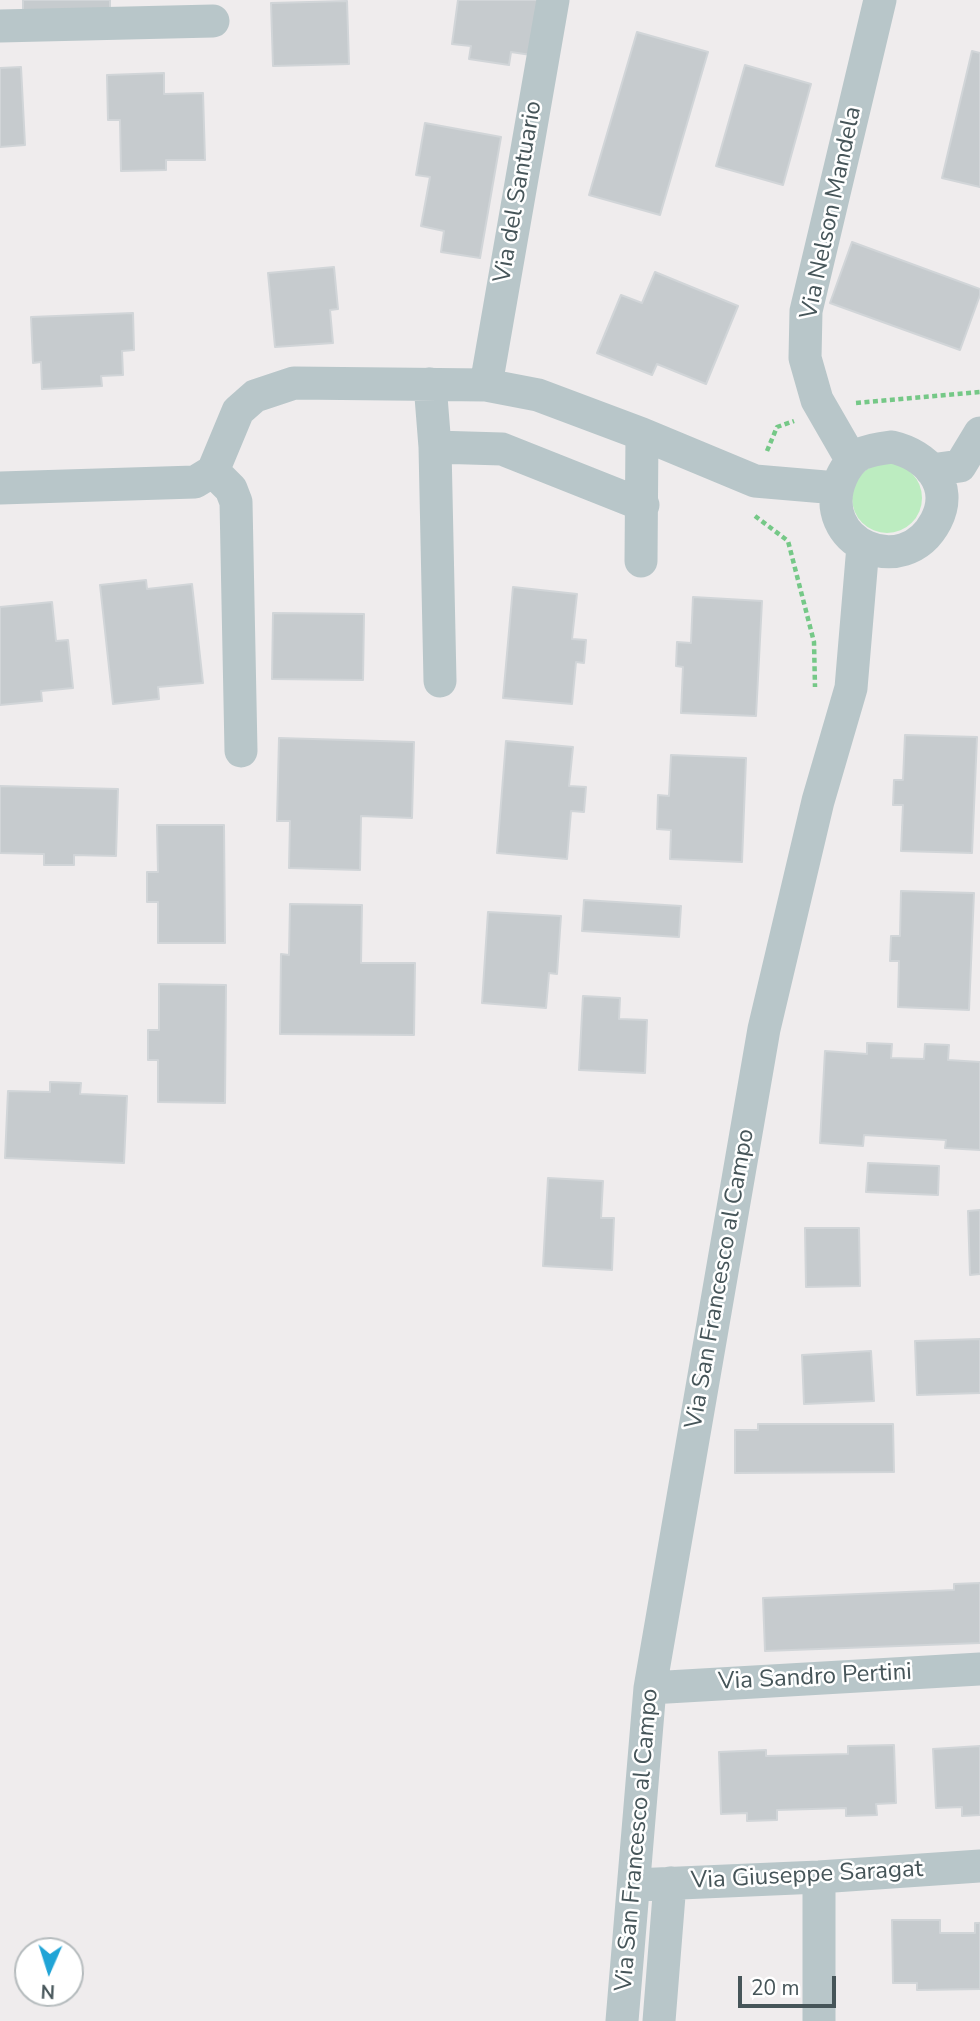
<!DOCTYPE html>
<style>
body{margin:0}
#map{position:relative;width:980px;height:2021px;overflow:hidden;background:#efeced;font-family:"Nunito Sans",sans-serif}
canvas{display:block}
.north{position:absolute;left:14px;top:1937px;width:70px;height:70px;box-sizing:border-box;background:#fff;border:2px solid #b5bbbd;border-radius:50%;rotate:183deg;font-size:19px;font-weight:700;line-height:28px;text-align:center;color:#465559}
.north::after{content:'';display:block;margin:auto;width:24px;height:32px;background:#20a4d6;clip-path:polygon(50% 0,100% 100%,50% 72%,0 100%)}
.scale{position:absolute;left:738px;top:1976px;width:98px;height:32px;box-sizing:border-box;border:4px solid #465559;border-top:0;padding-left:9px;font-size:21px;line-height:24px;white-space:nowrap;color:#465559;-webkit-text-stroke:5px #fff;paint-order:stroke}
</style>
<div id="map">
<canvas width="980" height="2021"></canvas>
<div class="north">N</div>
<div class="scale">20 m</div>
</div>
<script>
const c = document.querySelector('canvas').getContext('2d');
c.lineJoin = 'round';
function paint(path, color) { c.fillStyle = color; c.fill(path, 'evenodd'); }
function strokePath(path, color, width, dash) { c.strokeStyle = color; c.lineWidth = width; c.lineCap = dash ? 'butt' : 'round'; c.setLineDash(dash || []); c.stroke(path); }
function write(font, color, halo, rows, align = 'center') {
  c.font = font + ' "Nunito Sans",sans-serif'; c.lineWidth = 5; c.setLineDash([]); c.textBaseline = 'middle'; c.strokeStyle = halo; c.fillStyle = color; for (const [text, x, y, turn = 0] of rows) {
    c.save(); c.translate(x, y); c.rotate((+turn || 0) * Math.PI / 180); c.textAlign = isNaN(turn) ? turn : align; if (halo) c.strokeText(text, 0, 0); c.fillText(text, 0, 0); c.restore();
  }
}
paint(new Path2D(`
 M852 498a35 35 0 1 1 70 0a35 35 0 1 1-70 0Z`), '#bcecc0');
const building = new Path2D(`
 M23 0H110V11L23 15Z
 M458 0H538L531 55 511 52 509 65 469 59 471 46 452 44Z
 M347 1 349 64 273 66 271 3Z
 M637 32 708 52 660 215 589 195Z
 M972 51 980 53V187L942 178Z
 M745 65 811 84 783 185 716 166Z
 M21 67 25 145 0 147V68Z
 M164 73V94L203 93 205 160H166V170L121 171 120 120H108L107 75Z
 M425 123 501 137 480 258 441 252 444 231 421 226 430 177 416 175Z
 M852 242 980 289V295L960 350 830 303Z
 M334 267 338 309 330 310 333 343 275 347 268 273Z
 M655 272 738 306 706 384 657 364 652 375 597 353 621 295 642 303Z
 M133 313 134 350 122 351 123 375 101 376 102 386 42 389 41 362 33 363 31 317Z
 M146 580 147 589 192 584 203 683 158 687 159 699 113 704 100 585Z
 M513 587 577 594 572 639 586 640 584 663 576 662 572 704 503 698Z
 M693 597 762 601 756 716 681 713 683 667 676 666 677 642 691 643Z
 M52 602 56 641 68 640 73 688 41 691 42 701 0 705V607Z
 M273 613 364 614 363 680 272 679Z
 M905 735 977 737 972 853 901 851 903 805H893L894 780H903Z
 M279 738 414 742 412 818 361 816 360 870 289 868 290 821H277Z
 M506 741 573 747 569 786 586 787 584 812 571 811 567 859 497 853Z
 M671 755 746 758 742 862 670 859 671 830 657 829 658 795 669 796Z
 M0 786 118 789 116 856 74 855V865H44V854L0 853Z
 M157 825H224L225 943H158V902H147V872H158Z
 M901 891 974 893 969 1010 898 1007 899 961H890L891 936H900Z
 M584 900 681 906 679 937 582 931Z
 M290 904 362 905 361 963H415L414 1035 280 1034 281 954 289 955Z
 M488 912 561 916 557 974 549 973 546 1008 482 1003Z
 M159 984 226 985 225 1103 158 1102V1060H148V1030H159Z
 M583 996 620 998 619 1019 647 1020 645 1073 579 1070Z
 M867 1043 892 1044 891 1058 924 1059 925 1044 949 1045 948 1060 980 1062V1150L945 1148 946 1140 864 1135 863 1146 820 1143 825 1051 867 1054Z
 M50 1082 81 1083 80 1094 127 1096 124 1163 5 1158 8 1091 50 1092Z
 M868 1163 939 1166 938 1195 866 1192Z
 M548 1178 603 1181 601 1218H614L612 1270 543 1266Z
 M980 1210V1274L970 1275 968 1211Z
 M805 1228H859L860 1286 806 1287Z
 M980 1339V1393L917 1395 915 1341Z
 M871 1351 874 1401 804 1404 802 1355Z
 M758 1424H893L894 1472 735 1473V1430H758Z
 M980 1583V1643L765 1651 763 1598 954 1590V1584Z
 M894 1745 896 1803 876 1804 877 1815 846 1816V1808L777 1810V1820L747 1821V1813L721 1814 719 1752 766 1750V1756L848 1754V1746Z
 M980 1746V1815L962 1816V1807L936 1808 933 1749Z
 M892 1920H940V1933H975V1923H980V1989L917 1990V1983H893Z`);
paint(building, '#c6cbce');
strokePath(building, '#d1d5d8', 2);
strokePath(new Path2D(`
 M856 403 980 392
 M767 451 777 427 794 421
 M755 516 788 541 814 642 815 687`), '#75c887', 4.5, [5, 3.5]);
strokePath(new Path2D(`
 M0 26 213 21
 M430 384 435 447 440 681
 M486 385 553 0
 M435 447 502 449 643 505
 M892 447C926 455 955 484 936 521 904 583 814 542 841 478 852 453 866 450 892 447Z
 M851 459 817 400 805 358 806 311 880 0
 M931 470 960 466 980 433
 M213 471 231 489 236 502 241 751
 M0 488 195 482 213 471 238 411 255 396 294 383 486 385 538 395 642 434 755 481 837 488
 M641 561 642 434
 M650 1688 980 1669
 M819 1877V2021
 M634 1885 819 1877 980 1866
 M622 2021 650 1688 764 1029 818 801 851 688 863 546
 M659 2021 670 1883`), '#b8c6c9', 33);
write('24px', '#465559', '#fff', [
 ["Via del Santuario",519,192,-80],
 ["Via Nelson Mandela",832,213,-78],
 ["Via San Francesco al Campo",721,1279,-80],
 ["Via Sandro Pertini",815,1678,-3],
 ["Via San Francesco al Campo",638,1840,-85],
 ["Via Giuseppe Saragat",807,1876,-3]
]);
</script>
